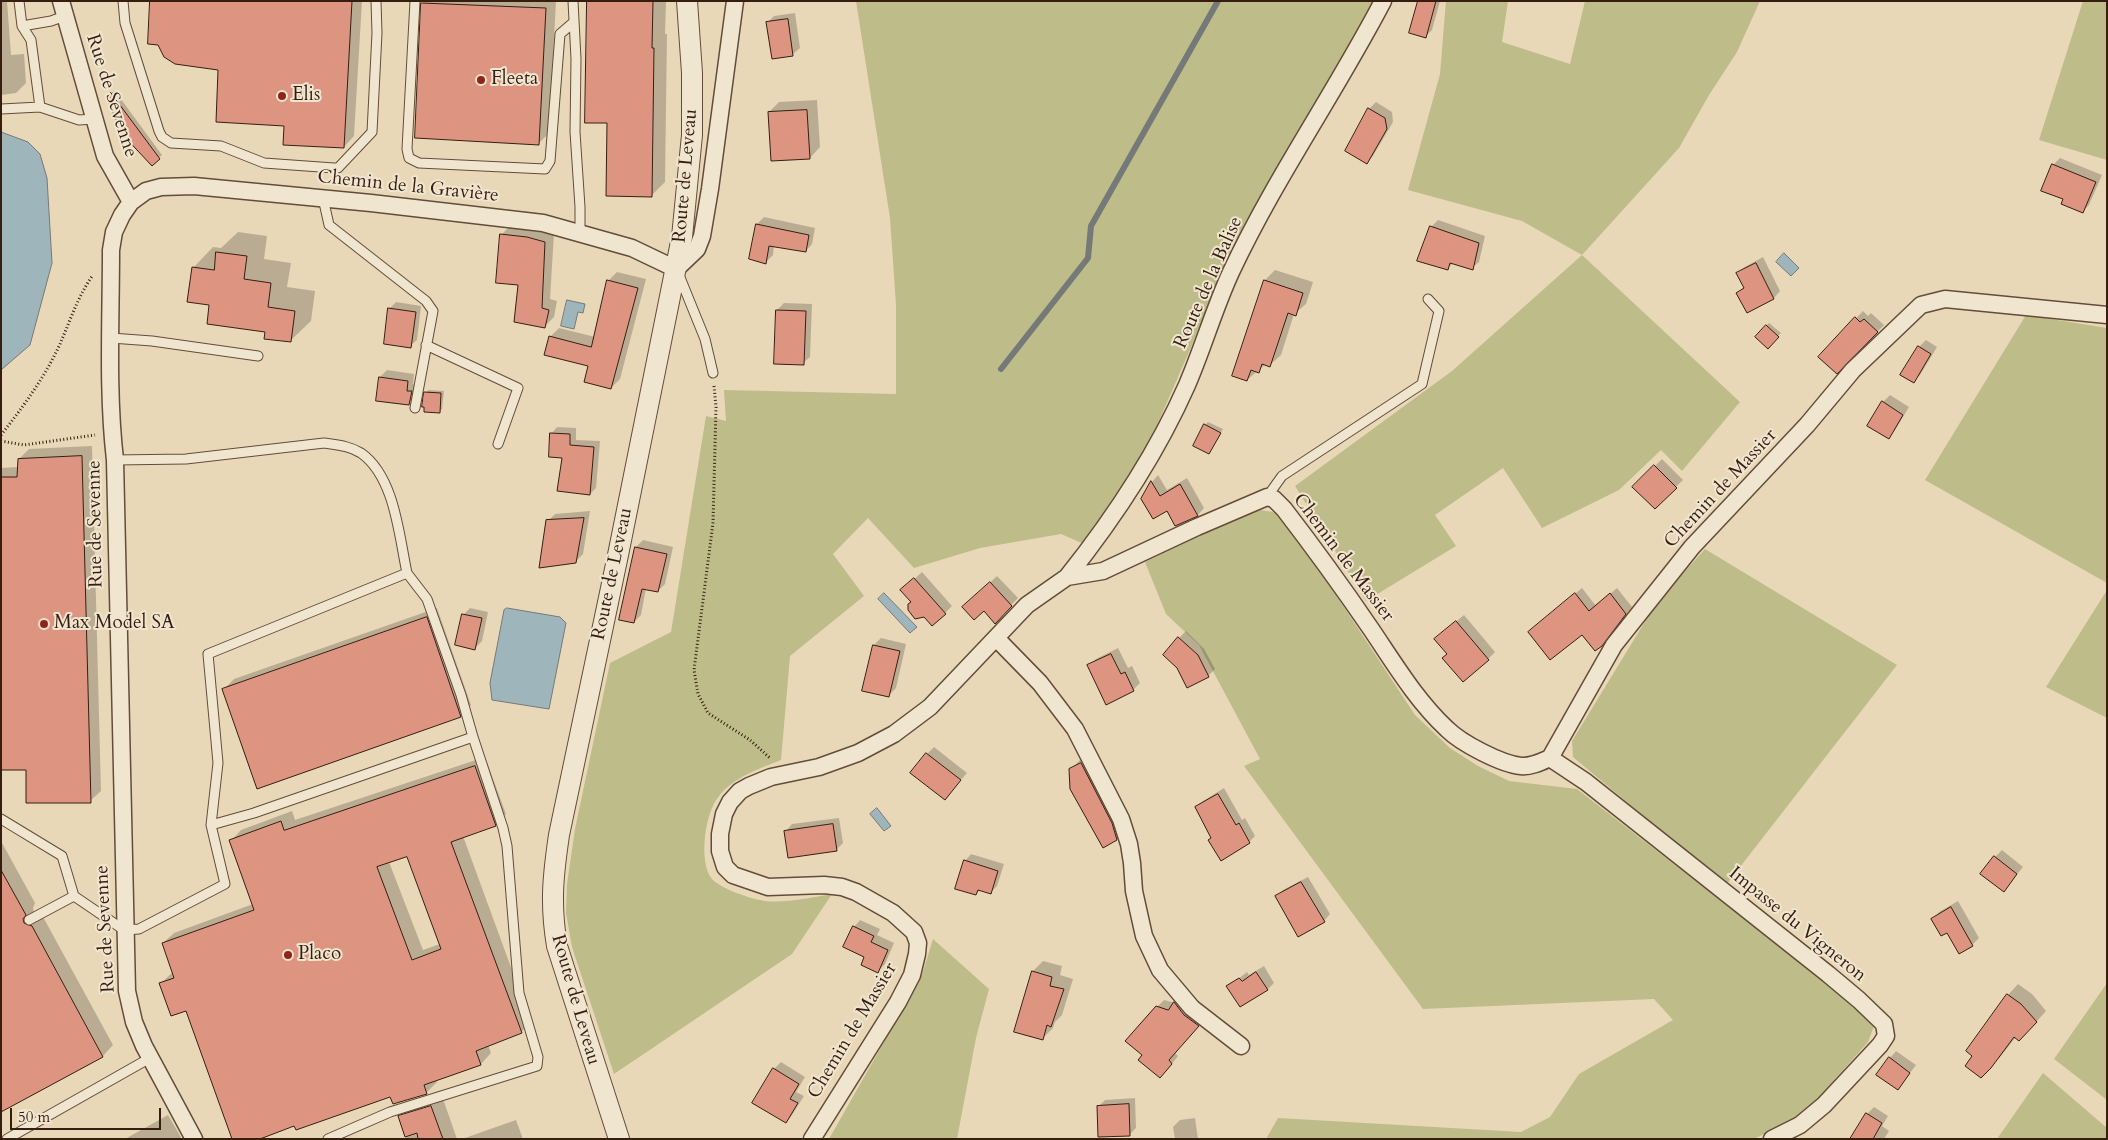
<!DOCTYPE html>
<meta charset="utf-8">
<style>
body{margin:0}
#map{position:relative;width:2108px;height:1140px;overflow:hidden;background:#e8d8b7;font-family:Cardo,serif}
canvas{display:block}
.frame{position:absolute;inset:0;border:2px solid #371d10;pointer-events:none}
.scale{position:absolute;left:10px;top:1108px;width:151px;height:22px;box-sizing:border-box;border:2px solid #371d10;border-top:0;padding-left:6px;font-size:15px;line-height:18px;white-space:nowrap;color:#371d10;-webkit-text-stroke:4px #f0e6d0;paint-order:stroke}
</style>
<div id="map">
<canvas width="2108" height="1140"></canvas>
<div class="frame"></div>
<div class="scale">50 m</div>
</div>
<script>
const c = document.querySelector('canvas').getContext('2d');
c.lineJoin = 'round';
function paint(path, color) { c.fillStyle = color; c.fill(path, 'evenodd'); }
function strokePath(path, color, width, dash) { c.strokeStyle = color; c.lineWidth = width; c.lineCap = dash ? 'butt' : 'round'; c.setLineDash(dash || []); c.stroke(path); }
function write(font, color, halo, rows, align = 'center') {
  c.font = font + ' Cardo,serif'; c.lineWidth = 4; c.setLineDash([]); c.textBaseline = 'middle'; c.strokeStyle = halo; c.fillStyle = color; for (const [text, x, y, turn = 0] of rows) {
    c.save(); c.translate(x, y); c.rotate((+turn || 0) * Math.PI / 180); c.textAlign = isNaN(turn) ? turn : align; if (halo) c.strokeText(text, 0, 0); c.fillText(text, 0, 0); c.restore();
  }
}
paint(new Path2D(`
 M856 1H1374L1227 257 1199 329 1154 432 1116 499 1084 544 1061 534 980 548 914 568 868 518 833 554 864 596 790 656 781 760C759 769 734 777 719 796 705 812 698 862 712 879 720 888 748 898 760 900 779 905 813 897 832 894L792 954 614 1074 572 947 566 913 567 884 575 829 610 663 671 632 706 416 726 421 724 390 896 394V305L890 218Z
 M1446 1H1508L1502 42 1570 64 1585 1H1760L1737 52 1709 95 1679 148 1582 255 1740 402 1682 471 1661 450 1619 490 1542 528 1503 468 1435 515 1456 546 1366 601 1295 486 1452 371 1582 255 1522 221 1408 190 1440 74Z
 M2083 1H2107V160L2039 140Z
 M2026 315 2107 328V583L1925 480Z
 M1260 510 1273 512 1286 519 1415 715 1450 748 1478 766 1509 781 1577 789 1834 988 1874 1026 1868 1042 1804 1114 1754 1139H1266L1278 1118 1521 1132 1550 1117 1579 1074 1673 1020 1654 999 1423 1009 1244 766 1260 759 1199 645 1166 614 1145 562 1245 514Z
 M1705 549 1897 665 1726 885 1573 757 1572 741 1657 602Z
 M2107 590V718L2046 687Z
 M933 939 989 989 976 1038 957 1139H829L922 975Z
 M2107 983V1100L2054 1059Z
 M2043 1073 2107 1128V1139H1997Z`), '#bebc89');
const water = new Path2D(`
 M1 132 28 142 40 154 47 178 52 263 30 345 1 370Z
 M1784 253 1799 268 1791 276 1776 262Z
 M567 300 585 304 583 313 578 312 574 329 561 326Z
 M884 593 917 627 910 633 878 599Z
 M507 608 560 617 566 623 549 709 492 700 490 683 504 610Z
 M877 808 891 826 884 831 870 814Z`);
paint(water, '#9eb6bb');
strokePath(water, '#757977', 1);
paint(new Path2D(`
 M1 1H7L11 55 24 54 26 83 16 93 1 95Z
 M151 1H362L354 136 344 147 285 125 220 68Z
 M425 1H556L549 133 538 144 423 3Z
 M588 1H666L665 34H667L665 182 651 196 609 122Z
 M1421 1H1440L1432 30 1426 36Z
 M795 13 800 48 793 54 773 57 767 23 774 16Z
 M115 91 162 155 152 164 110 93Z
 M817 100 820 147 810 158 769 112 779 102Z
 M1376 102 1392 112 1393 122 1373 156 1367 163 1369 109Z
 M2060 158 2102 175 2089 205 2083 211 2065 199 2053 165Z
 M764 217 815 228 812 244 806 251 774 245 773 255 766 262 751 258 757 224Z
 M1438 220 1485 236 1479 262 1472 268 1453 263 1447 269 1431 227Z
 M510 226 554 233 550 299 557 301 554 317 545 326 520 284 501 235Z
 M238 232 267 236 264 259 291 263 287 287 315 291 311 321 290 341 211 304 193 268 213 247 221 248Z
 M1763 257 1780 291 1774 298 1747 312 1738 293 1745 286 1738 273 1745 267Z
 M1275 270 1313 282 1306 304 1294 314 1281 355 1270 365 1266 364 1247 380 1234 375 1265 280Z
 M617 272 646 279 620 379 611 388 589 365 550 337 559 328 595 337 608 281Z
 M396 302 421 306 417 340 410 346 389 309Z
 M784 303 812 304 810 357 803 363 777 310Z
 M1863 311 1868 316 1871 313 1884 325 1837 372 1820 356Z
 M1769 323 1781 333 1768 347 1756 337Z
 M1926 340 1937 347 1920 375 1913 382 1919 347Z
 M387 370 414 374 413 384 418 385 416 397 409 404 377 400 380 377Z
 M429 390 444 391 442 409 439 412 425 393Z
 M1890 395 1909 407 1895 430 1888 437 1883 402Z
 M1208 422 1223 429 1209 453 1205 425Z
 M557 427 576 428V440L600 441 596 488 590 494 551 434Z
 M92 446 101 791 90 801 27 769H1V468L18 467 19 459 29 449Z
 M1662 459 1683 480 1655 507 1634 487Z
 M1158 475 1167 490 1187 478 1204 508 1198 515 1175 525 1168 509 1142 499 1152 482Z
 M590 511 583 554 576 561 548 521 555 514Z
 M643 540 673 547 665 584 658 591 646 588 641 615 634 622 636 547Z
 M922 572 952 606 945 613 924 615 912 602 909 584Z
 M997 576 1018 598 995 622 984 609 970 601Z
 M1582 588 1596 606 1617 588 1632 607 1601 645 1582 633 1536 626Z
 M437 608 471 705 460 716 223 690 234 679Z
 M470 608 488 612 482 641 475 648 463 615Z
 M1464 615 1495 652 1488 659 1448 654 1442 633Z
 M1186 631 1204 649 1215 669 1208 676 1179 638Z
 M881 638 906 644 896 688 889 695 864 690 874 645Z
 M1118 648 1128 668 1132 666 1140 683 1133 690 1089 666 1096 659Z
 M934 747 967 773 945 798 927 754Z
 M1092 754 1127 828 1116 839 1070 770 1081 759Z
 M485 757 506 814 495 825 463 836 531 1022 521 1032 488 1045 491 1053 481 1064 436 1080 437 1082 426 1093 391 1095 295 1125 187 1009 160 984 173 972 163 943 174 933 253 904 231 841 241 830 292 811 295 820ZM408 855 440 944 423 950 389 862Z
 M1224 788 1242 820 1245 818 1255 836 1249 842 1212 838 1196 807 1203 801Z
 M839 818 843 843 836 850 786 831 792 824Z
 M1 841 35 903 33 908 34 913 42 915 113 1045 103 1056 1 1110Z
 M2002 850 2023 867 2004 890 1995 857Z
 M971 854 1004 864 997 886 990 893 980 890 976 894 965 861Z
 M1308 877 1330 914 1324 921 1277 897 1283 890Z
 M1958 901 1979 938 1972 945 1959 952 1947 931 1933 919 1939 912Z
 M860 920 880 929 877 935 894 943 885 964 878 971 866 956 854 927Z
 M1043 961 1062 966 1060 975 1073 979 1062 1015 1055 1022 1053 1028 1042 1039 1015 1031 1033 971Z
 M1264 966 1274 983 1267 990 1228 987 1247 972 1249 975Z
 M2018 984 2032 994 2046 1011 2030 1029 2016 1037 2001 1056 1981 1076 1974 1056 1968 1051 2008 995Z
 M1181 996 1204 1018 1175 1053 1178 1056 1167 1070 1143 1055 1157 1007 1164 1000 1175 1003Z
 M1896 1051 1916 1065 1898 1089 1890 1058Z
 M781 1062 805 1077 796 1092 804 1096 792 1115 786 1122 774 1069Z
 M442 1096 457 1139H407L399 1117 409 1106Z
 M1135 1098 1136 1128 1129 1135 1098 1107 1105 1100Z
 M1874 1107 1888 1116 1882 1126 1889 1131 1884 1139H1852L1867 1114Z
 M168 1115 182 1139H125Z
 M1195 1118 1198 1139H1175L1173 1127 1180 1120Z
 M516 1120 523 1139H462Z`), '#0003');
strokePath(new Path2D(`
 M1001 369 1088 258 1091 226 1218 1`), '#757977', 6);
const building = new Path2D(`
 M150 1H352L344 148 283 145 284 126 216 122 218 70 175 64 164 57 158 45 148 44Z
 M587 1H653L652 48H654L652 197 606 196 607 123H585Z
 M1418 1H1436L1426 38 1409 33Z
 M421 3 546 8 539 145 415 138Z
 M788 19 793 56 772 59 766 22Z
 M111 93 160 159 152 166 122 134 106 96Z
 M1368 108 1385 118 1387 129 1367 164 1345 151Z
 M807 110 810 159 771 161 768 112Z
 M2052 164 2096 182 2083 213 2061 204 2063 199 2041 191Z
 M756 224 809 235 806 252 769 246 766 264 749 259Z
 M1430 226 1479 243 1473 270 1450 263 1448 270 1417 261Z
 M500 234 527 237 545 242 542 308 549 310 545 328 514 322 518 285 496 283Z
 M216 252 247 256 244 279 271 283 268 307 295 311 291 342 264 339 265 332 207 324 209 305 187 302 192 267 214 270Z
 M1756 263 1774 299 1747 313 1736 293 1744 288 1736 273Z
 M607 280 638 288 611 389 584 382 588 366 544 355 549 336 591 347Z
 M1264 280 1303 293 1296 316 1288 313 1270 367 1262 364 1259 373 1251 370 1247 381 1232 376Z
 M388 308 416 312 411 348 384 344Z
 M776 310 806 311 804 365 774 364Z
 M1855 317 1860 322 1864 319 1878 332 1837 374 1818 357Z
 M1766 325 1779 337 1768 349 1755 337Z
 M1918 346 1931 354 1914 383 1900 375Z
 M379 377 408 381 407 391H412L409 405 376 401Z
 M424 392 441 393 440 413 424 412V407H422Z
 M1882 401 1903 415 1889 439 1867 426Z
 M1204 424 1221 433 1209 454 1193 446Z
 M550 433 570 434V445L594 447 590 495 557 491 562 458 549 457Z
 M82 456 91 803H26V770H1V477H17L18 459Z
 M1654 465 1677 488 1655 509 1632 487Z
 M1151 481 1160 496 1180 484 1198 516 1175 526 1167 511 1153 519 1141 499Z
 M584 518 576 563 539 568 546 520Z
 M635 547 667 554 658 592 642 589 634 623 619 620Z
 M914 578 946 614 932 626 924 617 915 619 908 610V604L911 602 900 590Z
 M990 582 1012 606 995 624 984 611 974 620 962 607Z
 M1575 593 1589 611 1610 593 1626 614 1602 646 1595 651 1582 635 1550 660 1528 632Z
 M462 614 482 618 475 650 455 645Z
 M427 617 461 717 257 789 222 689Z
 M1456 621 1489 660 1463 682 1442 658 1447 654 1434 639Z
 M1178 637 1198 655 1209 677 1187 688 1177 668 1163 655Z
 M873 645 900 651 889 697 862 691Z
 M1111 654 1121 674 1125 672 1134 691 1106 705 1087 665Z
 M926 753 961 780 945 800 910 773Z
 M1081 763 1112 823 1117 840 1103 848 1070 789 1069 769Z
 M475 766 496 826 451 842 522 1033 476 1051 481 1065 424 1085 427 1094 393 1104 390 1097 296 1130 294 1126 260 1139H232L186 1011 171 1016 159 983 174 978 162 943 254 910 229 840 281 821 284 830ZM407 857 441 949 412 960 377 867Z
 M1218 794 1236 825 1239 823 1250 843 1221 861 1208 840 1211 838 1195 807Z
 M833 824 837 851 788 858 784 831Z
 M1994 856 2017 874 2004 892 1980 874Z
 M964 860 998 871 991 894 978 890 976 895 955 889Z
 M1 870 26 915 23 919 24 923 32 926 103 1057 1 1112Z
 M1301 882 1325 922 1298 937 1275 896Z
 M1951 907 1973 946 1959 954 1947 933 1941 936 1931 919Z
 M853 926 874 936 871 942 888 950 878 973 861 965 864 957 843 947Z
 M1032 971 1052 977 1050 986 1064 989 1051 1027 1047 1025 1043 1040 1014 1032Z
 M1256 972 1268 990 1240 1007 1226 986 1239 978 1242 981Z
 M2007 994 2021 1004 2037 1022 2019 1041 2014 1037 1991 1068 1981 1078 1965 1066 1972 1056 1966 1051Z
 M1174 1002 1184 1015 1199 1026 1169 1060 1172 1064 1160 1078 1138 1060 1142 1055 1125 1041 1156 1006 1168 1010Z
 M1889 1057 1910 1073 1898 1090 1876 1075Z
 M773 1068 799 1084 790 1099 798 1103 786 1123 752 1103Z
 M1129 1104 1130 1136 1098 1137 1097 1106Z
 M431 1106 443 1139H418L417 1133 405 1137 398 1116Z
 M1866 1113 1882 1123 1873 1139H1850Z`);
paint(building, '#dd9582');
strokePath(building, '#371d10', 1);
const service = new Path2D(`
 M19 1 22 26 31 40 40 107
 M123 1 125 23 159 131 162 137 171 143 221 146 264 163 334 168H338L372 132 377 33 376 1
 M415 1 407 149 409 158 419 163 545 169 550 161 560 34 574 22
 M573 1 576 59 575 132 580 207V233
 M22 26 51 21 65 16
 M1 109 40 107 79 120 94 119
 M323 198 329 225 426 301 433 311 415 408
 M679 275 705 339 713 373
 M111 338 152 341 258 356
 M426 345 518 388 498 444
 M1267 497 1282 476 1422 384 1439 311 1428 299
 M1 819 62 856 74 896
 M211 825 254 813 473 737
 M29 920 74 896 124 930 139 929 225 884 211 825 218 763 208 654 407 573C399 536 395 477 361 453 350 446 337 445 324 443L186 459 115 460
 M7 1139 150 1058
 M328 1139 390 1112 537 1066 538 1057 519 993 507 846 503 828 473 737 461 695 427 599 407 573`);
const minor = new Path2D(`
 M61 1 105 156 131 202
 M1067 577C1114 518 1156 455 1187 385 1203 348 1214 309 1231 272 1275 178 1335 93 1383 1
 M996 638 1040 683 1075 729 1121 819 1129 844 1132 863 1134 891 1144 936 1160 970 1192 1008 1241 1046
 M1550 758 1586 782 1828 974 1859 1000 1884 1024 1886 1036 1880 1045 1824 1105 1800 1125 1772 1139
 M194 1139 144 1046 134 1022 127 991 115 460C107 391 111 320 111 250L114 232 122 215 131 202 146 191 161 187 194 186 371 203 543 223 632 248 676 269 697 249 702 236 710 189 735 1
 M812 1139 898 1002 912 975 917 954 918 943 914 932 893 913 856 892 842 887 824 885 768 887 733 875 725 867 720 851V834L724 814 730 802 740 791 749 786 771 777 819 767 858 753 894 734 930 707 1027 605 1067 577 1103 571 1197 527 1267 497 1274 499 1284 509C1314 548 1343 588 1371 629 1394 663 1416 700 1447 729 1461 743 1501 764 1521 766 1531 767 1541 762 1550 758L1614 645 1692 547 1807 425 1853 370 1921 305 1945 299 2107 315`);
const tertiary = new Path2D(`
 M619 1139 557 946C550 904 553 876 559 835L618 555 682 237 692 135V73L687 1`);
strokePath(service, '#634c3a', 11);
strokePath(minor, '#634c3a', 19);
strokePath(tertiary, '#634c3a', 22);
strokePath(new Path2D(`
 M714 386 716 407 713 523 694 670 698 694 708 713 750 740 771 759
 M1 435C23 407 45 377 60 344 70 321 78 296 93 275
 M1 441 24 445 95 435`), '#371d10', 3, [1, 2.5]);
strokePath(service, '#f0e6d0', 9);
strokePath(minor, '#f0e6d0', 16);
strokePath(tertiary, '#f0e6d0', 20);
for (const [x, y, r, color] of [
 [481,80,5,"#8f2418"],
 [282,96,5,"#8f2418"],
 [44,624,5,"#8f2418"],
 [288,955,5,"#8f2418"]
]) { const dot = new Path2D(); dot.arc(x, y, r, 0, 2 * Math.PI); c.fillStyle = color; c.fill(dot); strokePath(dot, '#f0e6d0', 2); }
write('19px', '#371d10', '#f0e6d0', [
 ["Fleeta",491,80],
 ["Elis",292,96],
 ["Max Model SA",54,624],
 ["Placo",298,955]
], 'left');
write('19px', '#371d10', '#f0e6d0', [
 ["Rue de Sevenne",111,96,72],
 ["Route de Leveau",686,176,-85],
 ["Chemin de la Gravière",408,187,6],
 ["Route de la Balise",1209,283,-66],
 ["Chemin de Massier",1721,489,-47],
 ["Rue de Sevenne",96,524,-91],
 ["Chemin de Massier",1343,558,53],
 ["Route de Leveau",613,574,-78],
 ["Impasse du Vigneron",1797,925,39],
 ["Rue de Sevenne",106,929,-93],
 ["Route de Leveau",575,1000,74],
 ["Chemin de Massier",853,1031,-59]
]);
</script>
